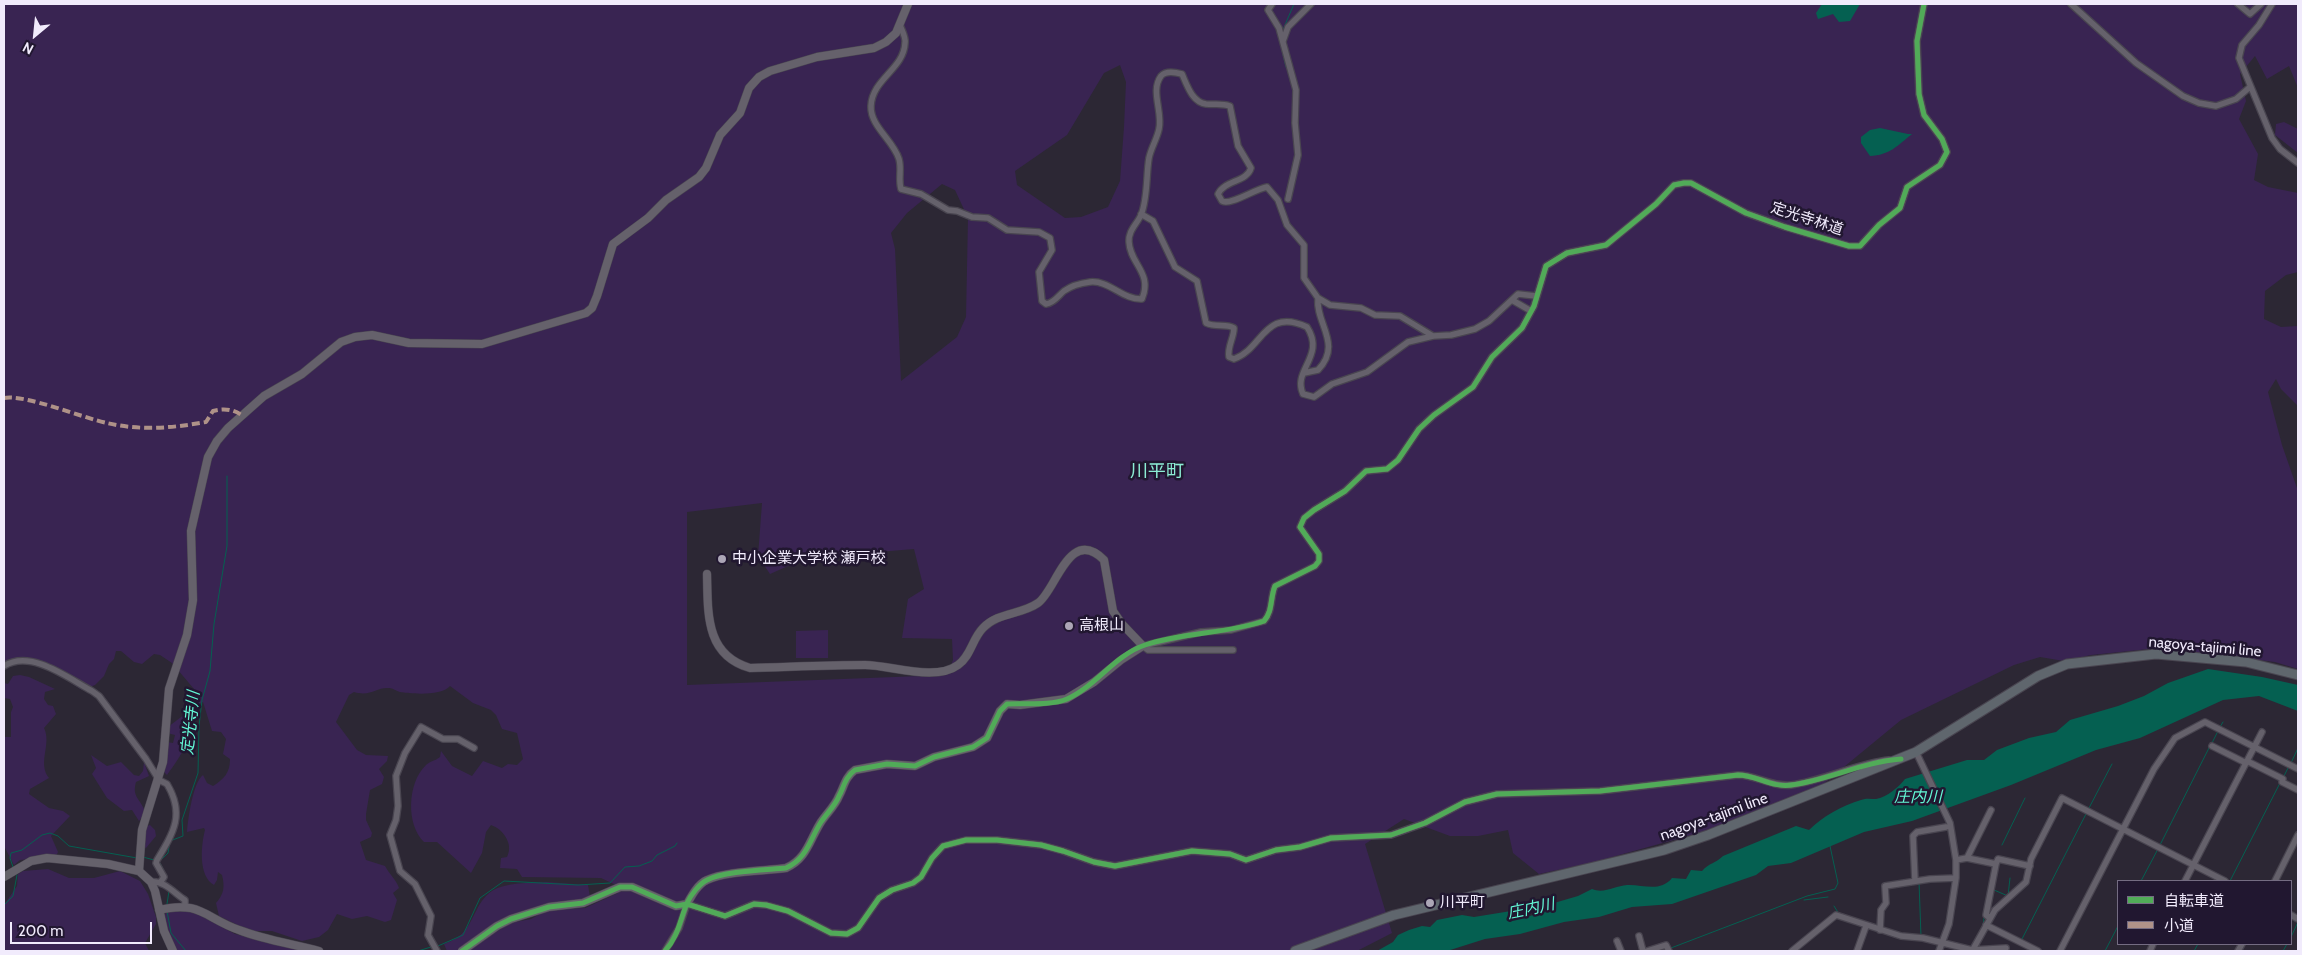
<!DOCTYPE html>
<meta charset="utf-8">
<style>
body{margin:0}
#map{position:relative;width:2302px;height:955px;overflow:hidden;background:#2c2734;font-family:Cabin,"Noto Sans JP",sans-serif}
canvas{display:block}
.frame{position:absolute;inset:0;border:5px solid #f1ebfc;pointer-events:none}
.legend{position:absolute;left:2117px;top:880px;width:175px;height:65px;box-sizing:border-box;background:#211730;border:1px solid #746c82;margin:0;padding:6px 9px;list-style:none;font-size:15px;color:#f1ebfc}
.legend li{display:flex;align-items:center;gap:10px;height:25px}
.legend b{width:25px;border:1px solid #746c82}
.north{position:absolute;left:10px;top:10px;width:50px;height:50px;-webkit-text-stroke:4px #211730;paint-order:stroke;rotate:208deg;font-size:14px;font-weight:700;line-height:20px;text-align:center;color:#f1ebfc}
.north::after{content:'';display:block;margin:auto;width:18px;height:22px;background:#f1ebfc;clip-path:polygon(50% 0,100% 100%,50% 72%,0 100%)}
.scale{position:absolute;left:10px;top:922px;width:142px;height:22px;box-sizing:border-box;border:2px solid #f1ebfc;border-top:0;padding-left:6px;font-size:15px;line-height:18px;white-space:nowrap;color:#f1ebfc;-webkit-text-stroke:4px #211730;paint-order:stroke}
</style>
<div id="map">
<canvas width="2302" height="955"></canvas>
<div class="frame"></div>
<ul class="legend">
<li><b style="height:6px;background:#51ab58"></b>自転車道</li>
<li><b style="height:6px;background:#af9288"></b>小道</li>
</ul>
<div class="north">N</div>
<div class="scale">200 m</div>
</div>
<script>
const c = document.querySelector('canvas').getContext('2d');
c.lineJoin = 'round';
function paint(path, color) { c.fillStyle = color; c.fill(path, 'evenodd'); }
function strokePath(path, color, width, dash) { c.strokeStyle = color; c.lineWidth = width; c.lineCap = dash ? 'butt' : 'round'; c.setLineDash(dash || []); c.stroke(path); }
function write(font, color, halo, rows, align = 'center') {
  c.font = font + ' Cabin,"Noto Sans JP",sans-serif'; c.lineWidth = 5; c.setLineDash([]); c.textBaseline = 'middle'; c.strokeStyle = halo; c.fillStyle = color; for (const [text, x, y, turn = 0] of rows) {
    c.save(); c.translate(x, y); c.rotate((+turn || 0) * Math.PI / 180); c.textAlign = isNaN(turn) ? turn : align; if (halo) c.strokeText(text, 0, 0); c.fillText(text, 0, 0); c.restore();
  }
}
paint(new Path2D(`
 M4 4H2298V88L2289 66 2267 79 2255 56 2240 74 2246 101 2239 119 2258 154 2254 180 2268 187 2298 193V272L2286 275 2265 291 2264 319 2281 327 2298 326V406L2281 389 2276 379 2268 392 2282 445 2298 491V669L2275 662 2159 648 2091 655 2064 661 2040 657 2014 665 1901 720 1822 785 1713 829 1594 862 1539 874 1513 853 1508 830 1478 836H1450L1404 819 1365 844 1392 933 1357 951H467L510 923 531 919 549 909 585 908 618 893V886L601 878 522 877 517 869 500 868 501 858 507 857C514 844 503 829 491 825L486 832 482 853 471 873 437 842H424C406 825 407 783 426 765 430 761 435 761 440 757L441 751 452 766 472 776 483 761 502 768 508 764 517 765 523 759 517 733 502 729 496 715 491 710 473 703 450 686C442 696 412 694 400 692 396 691 393 688 389 688 376 687 371 697 354 692L349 695 336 722 357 750 366 755 388 756 387 761 379 769 384 777 382 784 370 790 366 814V820L372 833 371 837 360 842 366 860 385 866C389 874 396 879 399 888L393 893 397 900 391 920 385 922 367 916 352 919 337 914 328 930 319 937 302 941 272 931H250L219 916 216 903C224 894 225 887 222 875L218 872 217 880 214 885C198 876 201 845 205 830L204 828 187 832C188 819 193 782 203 775L207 783 213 786C224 779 230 773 230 759L223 754 226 739 221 732 212 731 203 702C187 709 192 731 186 744 181 756 174 765 167 775L163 771 167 742 173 743 175 735 167 733 168 727 189 711 194 696V689L172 663 160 655 154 654 142 664 134 662 121 651H116L114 659 109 664 104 676 95 685 82 690 52 671 28 660 4 669ZM1120 65 1126 82 1124 127 1120 181 1108 207 1081 217 1065 218 1017 185 1015 171 1067 135 1104 73ZM942 184 955 190 968 218 966 317 957 337 901 381 895 249 891 233 907 213ZM762 503 758 556 770 574 806 558 914 549 924 589 908 599 902 638 952 639 953 660 947 675 687 685V512Z
 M2284 122 2298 129V153L2275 135 2276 124Z
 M828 630V658H796V631Z
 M20 675 29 677 55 689 45 692 44 699 48 705 53 706 56 714 44 728C52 744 37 763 49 778L30 789 29 794 49 808 63 811 70 816 51 836 58 852 56 856 20 860 14 865 4 846V737H11V712L13 707 10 699 4 698V683L8 684 13 676Z
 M91 755 107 766 121 762 134 775 139 776 143 771 144 762 149 776 136 782C132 796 139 798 144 809V814L139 821 132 810 124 811 107 798 92 774 96 768Z
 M150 825 155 830 156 836 146 848 144 847 143 838 147 826Z
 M48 869 69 878H94L120 871 140 881 148 894 156 917V924L145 943 149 951H4V905L17 886 18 874 23 871Z
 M546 882 588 885 590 897 507 918 456 951H447L444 944C448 942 454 940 458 937 474 926 475 902 492 891 506 882 530 883 546 882Z
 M180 910 196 913 235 934 304 951H176L169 940 163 917 166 913Z`), '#392452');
paint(new Path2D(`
 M1822 4H1860L1850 21 1839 22 1833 14 1818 19 1816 13Z
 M1880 128 1908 134H1912C1897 146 1890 155 1870 156L1861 143V137L1870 130Z
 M2208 669 2262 677 2298 685V711L2259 696 2223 700 2140 738 2096 750 2011 785 1912 821 1864 832 1791 863 1768 866 1756 875 1672 904 1632 907 1599 917 1564 922 1520 934 1485 939 1447 951H1377L1393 942 1398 935 1409 930 1422 926 1430 927 1437 920 1462 915 1474 917 1511 911 1530 916 1542 912 1554 903 1578 896 1592 889C1604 894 1615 886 1627 885 1642 884 1660 893 1672 878L1686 879 1691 870 1702 871C1709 863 1716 863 1723 856L1796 826 1809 830C1822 817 1843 805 1861 800 1866 798 1871 799 1876 799 1887 797 1899 787 1905 779L1967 760H1984L1997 750 2029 738 2056 732 2070 720 2118 706 2144 696 2168 683Z`), '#056051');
strokePath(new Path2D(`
 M1282 32 1294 4
 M1280 42 1286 67
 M2220 727 2223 722
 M2212 743 2218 731
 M2291 763 2298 748
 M2284 776 2289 766
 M2089 808 2112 764
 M2002 845 2025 798
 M2160 845 2210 746
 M143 857 154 860
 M159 862 168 853 170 841 183 836 182 820 198 773 199 726 202 700 210 671 214 624 227 546V476
 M160 863 165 873
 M13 867 10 858 11 853 22 850 42 835 50 833 58 836 69 846 137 858
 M2141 881 2158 849
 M2230 881 2280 783
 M1919 882 1921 936
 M1994 890 2008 896 2010 878
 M1804 900 1828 897
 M167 904 169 891
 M4 905 13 896 17 875
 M1834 906 1839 914
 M167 911 171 933 186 951
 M1983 926 1984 918
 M2291 937 2298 922
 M2022 939 2086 814
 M438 946 463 935 480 898 504 881 578 885 610 883 625 867 639 866 652 861 657 855 675 846 677 843
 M1671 948 1807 896 1835 889 1838 883 1830 846
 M418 951 431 947
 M1662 951 1665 950
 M2105 951 2118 926
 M2194 951 2198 944
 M2283 951 2287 944`), '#056051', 1);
const street = new Path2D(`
 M1272 4 1268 10 1279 28 1296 90 1295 123 1298 155 1288 199
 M2071 4 2136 63 2183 96 2199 103 2216 106 2236 99 2250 87
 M2238 4 2250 14 2261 4
 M2272 4 2259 25 2242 45 2239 58 2272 138 2280 149 2298 163
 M900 25C902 31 906 37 905 43 904 69 872 79 871 106 870 126 893 140 899 159 902 169 898 179 901 189L921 194 948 210 957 211 972 217 988 218 1007 230 1039 232 1050 238 1052 250 1039 272 1042 301 1046 304C1054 303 1058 296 1064 291 1071 286 1082 283 1090 282 1109 280 1123 300 1142 299 1153 273 1130 264 1129 242 1128 231 1137 224 1141 215 1148 198 1146 175 1149 158 1151 148 1157 139 1159 129 1163 112 1150 91 1161 76 1166 70 1175 72 1182 74 1187 85 1192 102 1206 104 1215 105 1221 103 1230 106L1238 146 1251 168C1247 182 1225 180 1218 194L1222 201C1230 206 1255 189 1267 187L1278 200 1287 225 1304 245V278L1318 298 1330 305 1361 308 1375 315 1400 316 1433 336
 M1283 41 1288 27 1311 4
 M1141 214 1153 221 1175 267 1197 281 1206 323C1216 328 1226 323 1234 328 1234 338 1227 347 1229 357L1234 359C1263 349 1264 307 1307 327 1326 356 1292 370 1303 394L1314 397 1332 384 1367 372 1408 342 1433 336 1451 335 1475 329 1489 321 1518 294 1536 296
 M1512 300 1531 311
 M1304 373 1318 370C1343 344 1315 323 1318 298
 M1143 646 1201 632 1231 630 1264 621C1273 611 1270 598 1275 586L1315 566 1319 561V554L1300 527 1304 518 1314 510 1345 491 1366 471 1387 469 1398 460 1419 429 1434 415 1473 387 1492 357 1522 328 1534 306 1546 266 1567 253 1606 245 1656 204 1674 185 1684 183H1691L1746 213 1785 227 1849 246H1860L1879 225 1900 208 1907 187 1940 165 1947 152 1942 139 1924 115 1919 94 1917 41 1924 4
 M1143 646 1148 650H1233
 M4 666C31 649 68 678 92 691L99 696 146 759 159 780 167 784C185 814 174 832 157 860L156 863 164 877 160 883
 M2212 746 2246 763
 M1916 752 1950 823 1956 860V878L1949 924 1939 951
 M2247 761 2283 779 2282 782 2298 790
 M1967 858 1991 810
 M1956 860 1967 858 1996 864 1998 859 2030 866
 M1915 881 1913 836 1917 832 1946 827
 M2185 881 2262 732
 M2275 881 2298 835
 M151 882C164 880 175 894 185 900V906
 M2291 915 2298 919
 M1990 918 1986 915 1996 864
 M1986 925 2038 951
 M1880 930 1881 910 1886 903 1885 886 1930 879 1956 878
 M1639 936 1643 951
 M1617 941 1621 951
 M437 951 428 935 431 916 415 884 400 871 390 835 396 820 398 806 396 776 405 753 421 727 443 739H458L474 748
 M665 951 679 928 687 904 725 916 754 904 766 905 788 911 831 933 847 934 858 928 879 898 892 890 913 883 921 877 932 858 943 846 966 840H997L1041 845 1063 851 1094 862 1115 866 1192 851 1230 854 1246 860 1276 850 1300 847 1331 838 1391 835 1425 823 1465 802 1497 794 1600 791 1738 775C1756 775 1772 787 1791 785 1823 781 1858 763 1889 760
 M1647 951 1666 945 1669 951
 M1792 951 1836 915 1901 936 1923 938 1972 950 2006 948
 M1857 951 1866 926
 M1972 951 1995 910 2026 882 2031 859 2062 798 2225 881
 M2060 951 2154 769 2175 738 2205 722 2298 769
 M2150 951 2153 944
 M2238 951 2242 944`);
const secondary = new Path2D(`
 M139 871 142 830 163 762 169 689 187 635 193 600 191 531 208 457 217 441 228 428 264 396 302 374 341 342 355 337 372 335 409 343 482 344 586 313 592 308 597 296 613 244 648 218 666 200 699 177 706 168 720 135 740 113 749 88 759 77 770 71 817 57 874 48 886 42 896 33 908 4
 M4 877 31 861 47 858 108 864 139 871 151 882 155 891 164 931 173 951
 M159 910C200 900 205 918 239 930 265 940 293 944 319 951
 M462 951 497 926 511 919 549 907 583 903 620 887H632L676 906 687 904C692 895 698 884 707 880 725 871 766 871 786 868 807 859 810 839 821 822 827 813 835 806 839 796 844 787 845 777 855 770L887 764 915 766 934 757 973 747 987 738 1000 711 1007 704 1020 705 1066 699 1094 682 1121 660 1143 646 1122 624 1113 611 1104 560C1069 525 1056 591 1038 603 1021 615 998 612 983 628 972 639 971 656 958 665 935 682 891 665 865 665 827 665 789 667 750 668 705 655 708 613 707 574`);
const primary = new Path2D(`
 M1295 951 1394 915 1664 850 1708 835 1916 752 2038 676 2067 664 2156 654 2246 662 2298 675`);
strokePath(street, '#494550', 8);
strokePath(secondary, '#494550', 9);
strokePath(primary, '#494550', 11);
strokePath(street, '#65616b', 5.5);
strokePath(secondary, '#65616b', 8);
strokePath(primary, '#5f666d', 9);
strokePath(new Path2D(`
 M4 398C25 394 83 418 107 423 141 431 172 428 206 422L213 411C224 408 233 409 243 416`), '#af9288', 4, [8, 4]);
strokePath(new Path2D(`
 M462 951 497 926 511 919 549 907 583 903 620 887H632L676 906 687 904 725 916 754 904 766 905 788 911 831 933 847 934 858 928 879 898 892 890 913 883 921 877 932 858 943 846 966 840H997L1041 845 1063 851 1094 862 1115 866 1192 851 1230 854 1246 860 1276 850 1300 847 1331 838 1391 835 1425 823 1465 802 1497 794 1600 791 1738 775C1756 775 1772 788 1791 785 1828 780 1863 762 1901 759
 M665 951C678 937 680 920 687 903 691 895 699 884 707 880 724 871 766 870 786 868 807 859 810 839 821 822 827 813 835 806 839 796 844 787 845 777 855 770L887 764 915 766 934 757 973 747 987 738 1000 711 1007 704C1024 703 1051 706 1067 699 1096 686 1115 655 1145 645 1184 632 1226 634 1264 621 1273 611 1270 598 1275 586L1315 566 1319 561V554L1300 527 1304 518 1314 510 1345 491 1366 471 1387 469 1398 460 1419 429 1434 415 1473 387 1492 357 1522 328 1534 306 1546 266 1567 253 1606 245 1656 204 1674 185 1684 183H1691L1746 213 1785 227 1849 246H1860L1879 225 1900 208 1907 187 1940 165 1947 152 1942 139 1924 115 1919 94 1917 41 1924 4`), '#51ab58', 5);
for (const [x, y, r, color] of [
 [722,559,5,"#aca6b6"],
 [1069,626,5,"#aca6b6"],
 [1430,903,5,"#aca6b6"]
]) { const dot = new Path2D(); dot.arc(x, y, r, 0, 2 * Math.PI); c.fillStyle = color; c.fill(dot); strokePath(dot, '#211730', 2); }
write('15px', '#f1ebfc', '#211730', [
 ["定光寺林道",1807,219,18],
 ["nagoya-tajimi line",2205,647,5],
 ["nagoya-tajimi line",1714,817,-20]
]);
write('15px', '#f1ebfc', '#211730', [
 ["中小企業大学校 瀬戸校",732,559],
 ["高根山",1079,626],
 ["川平町",1440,903]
], 'left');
write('italic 16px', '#63f9d6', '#211730', [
 ["定光寺川",191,723,-84],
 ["庄内川",1918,797],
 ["庄内川",1531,909,-12]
]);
write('18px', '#8cedd4', '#211730', [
 ["川平町",1157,472]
]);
</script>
